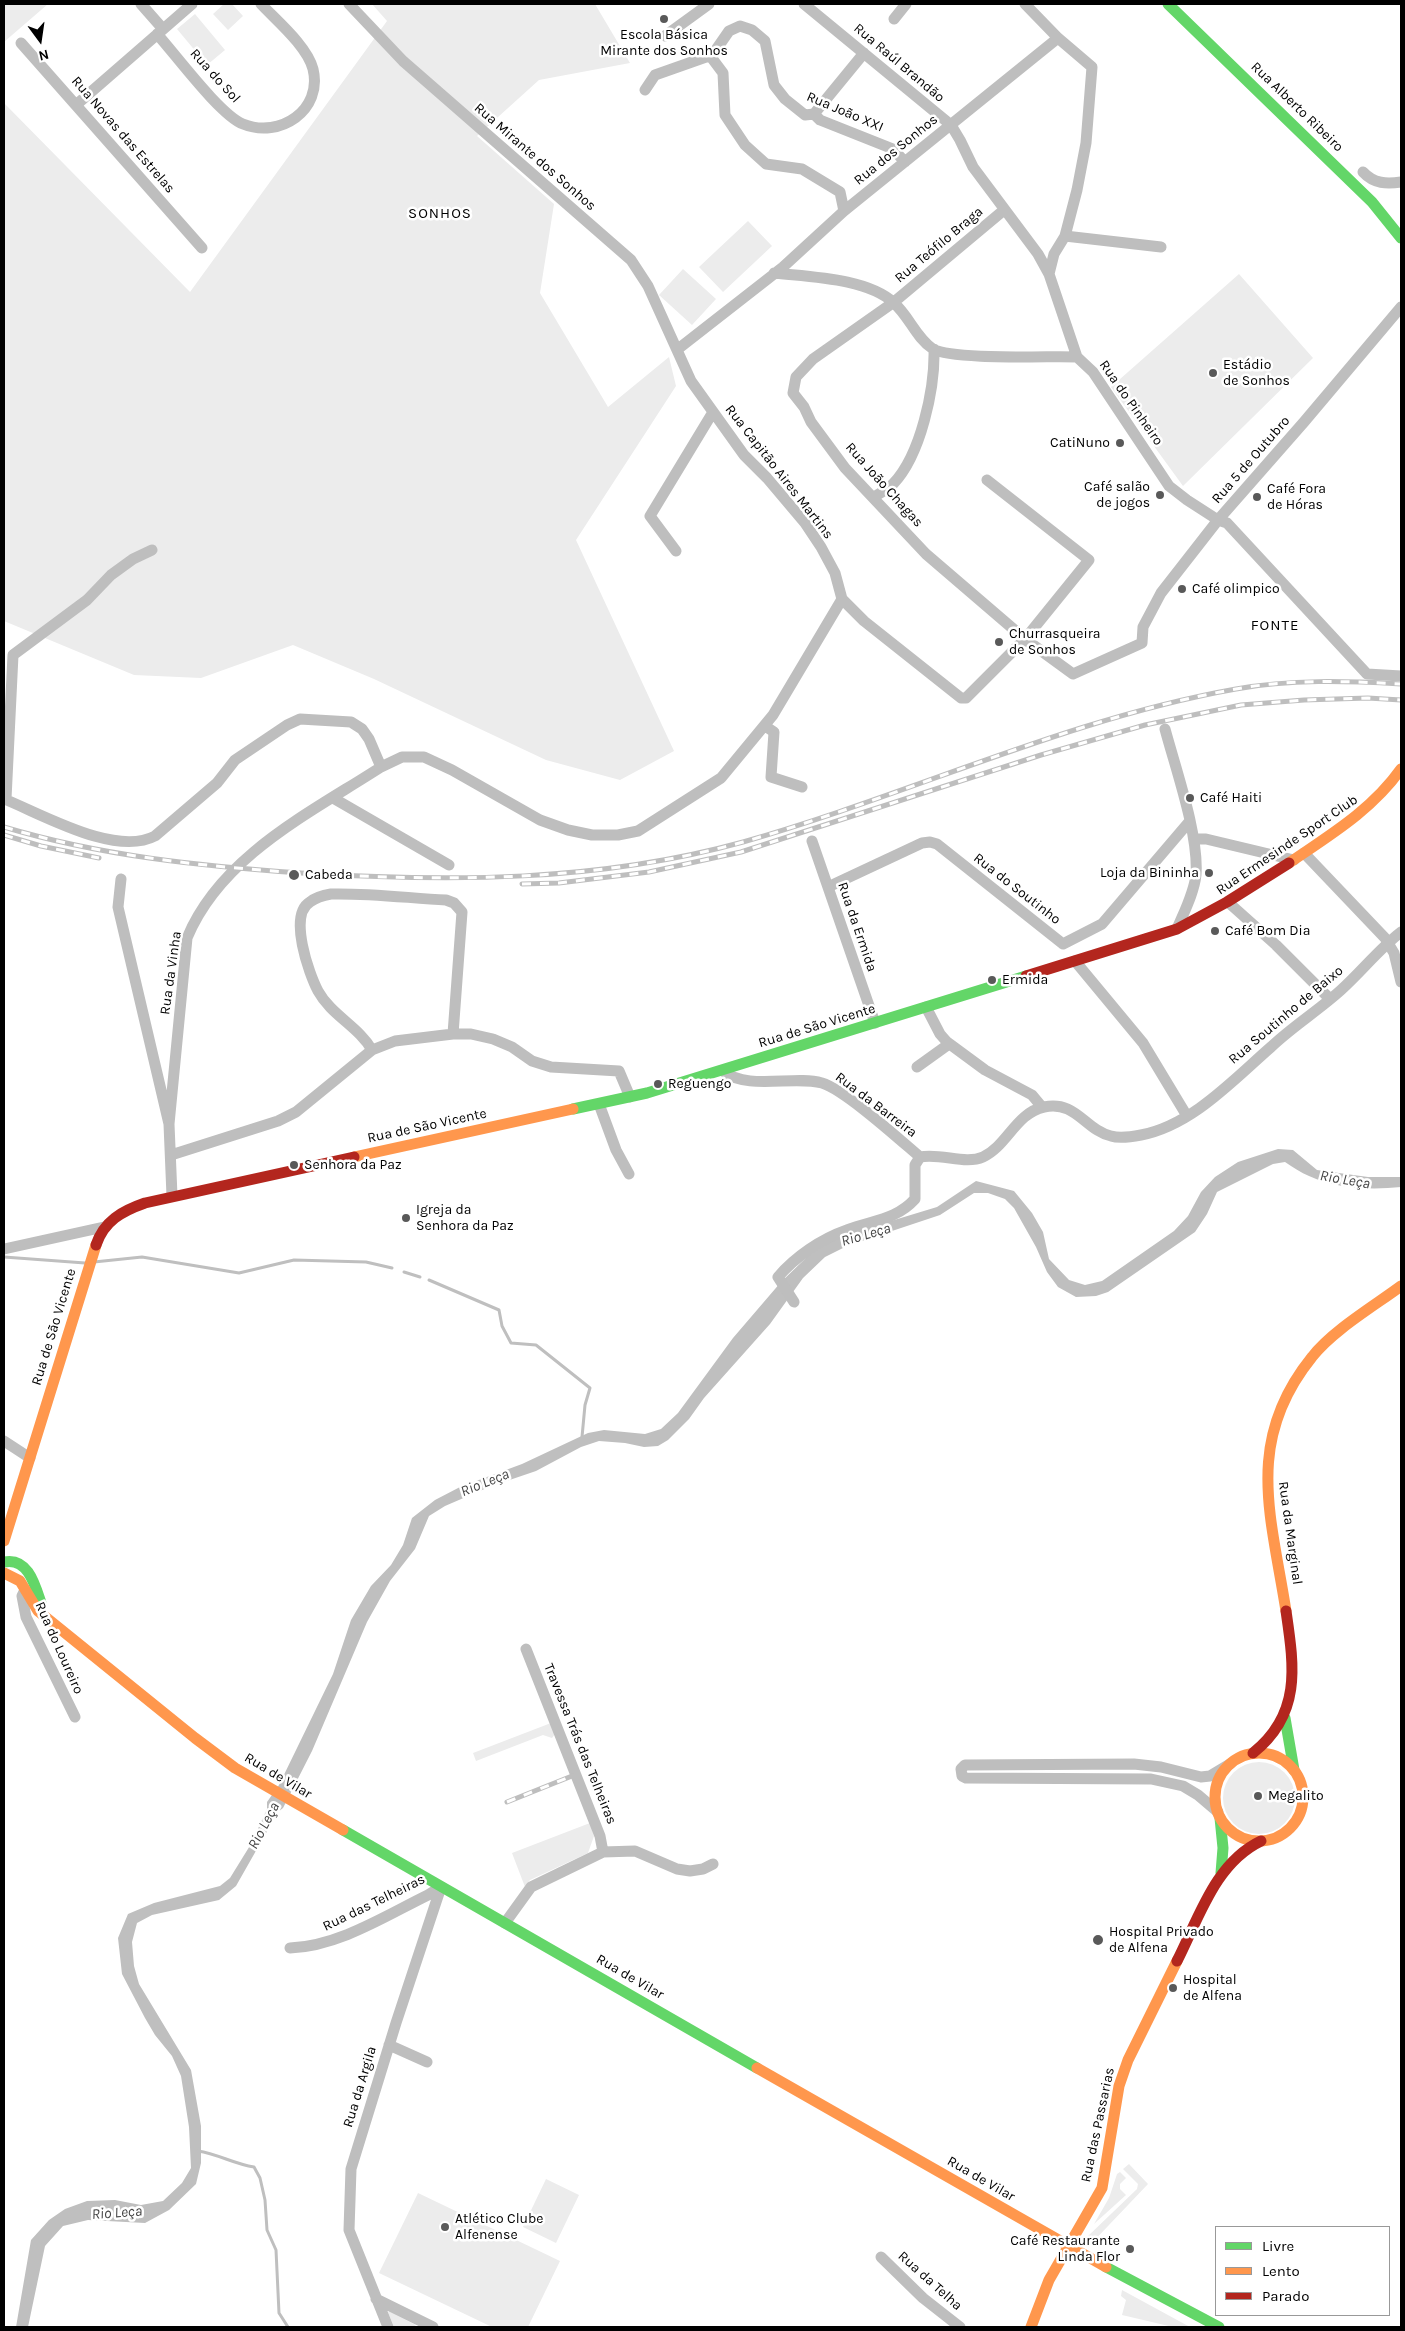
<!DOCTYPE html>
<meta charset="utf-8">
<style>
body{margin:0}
#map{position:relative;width:1405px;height:2331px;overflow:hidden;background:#fff;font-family:Karla,sans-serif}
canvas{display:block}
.frame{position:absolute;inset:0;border:5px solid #000;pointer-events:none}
.legend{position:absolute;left:1215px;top:2226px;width:175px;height:90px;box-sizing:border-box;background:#fff;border:1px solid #999;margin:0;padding:6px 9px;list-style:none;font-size:15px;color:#000}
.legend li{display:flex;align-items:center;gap:10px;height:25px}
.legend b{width:25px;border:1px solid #999}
.north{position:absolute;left:15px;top:15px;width:50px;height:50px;-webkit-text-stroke:4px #fff;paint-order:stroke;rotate:166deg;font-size:14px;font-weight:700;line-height:20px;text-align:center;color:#000}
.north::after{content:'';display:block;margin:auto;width:18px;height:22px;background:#000;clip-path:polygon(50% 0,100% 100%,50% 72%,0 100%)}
</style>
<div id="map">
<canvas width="1405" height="2331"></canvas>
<div class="frame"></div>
<ul class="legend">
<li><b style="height:6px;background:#63d668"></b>Livre</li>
<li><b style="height:6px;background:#ff974d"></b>Lento</li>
<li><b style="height:6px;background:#b3261e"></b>Parado</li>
</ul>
<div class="north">N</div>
</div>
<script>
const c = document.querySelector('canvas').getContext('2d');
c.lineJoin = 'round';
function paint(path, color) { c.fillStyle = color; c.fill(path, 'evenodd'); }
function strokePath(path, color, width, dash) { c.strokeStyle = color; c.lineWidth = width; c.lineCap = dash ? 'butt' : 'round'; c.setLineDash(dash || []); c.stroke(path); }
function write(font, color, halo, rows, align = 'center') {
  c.font = font + ' Karla,sans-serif'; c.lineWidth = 5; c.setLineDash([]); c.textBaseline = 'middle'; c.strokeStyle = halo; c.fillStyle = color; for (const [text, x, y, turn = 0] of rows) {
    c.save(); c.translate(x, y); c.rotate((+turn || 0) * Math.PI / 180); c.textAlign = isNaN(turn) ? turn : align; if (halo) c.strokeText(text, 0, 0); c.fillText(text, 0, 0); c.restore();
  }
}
paint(new Path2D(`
 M4 4H48L4 42Z
 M224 4H232L243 16 228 30 213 14Z
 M372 4H595L630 63 539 80 477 136 554 204 540 293 608 407 669 357 676 386 576 540 674 751 620 780 546 760 374 679 293 645 201 678 134 675 4 621V103L190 292 387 21Z
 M195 14 225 50 207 65 177 29Z
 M748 221 772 246 723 292 699 267Z
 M683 269 716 299 692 325 659 295Z
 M1239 274 1313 358 1183 486 1111 387Z
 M551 1723 555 1734 552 1738 543 1735 476 1761 473 1753Z
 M1223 1798a36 36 0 1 1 72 0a36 36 0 1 1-72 0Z
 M590 1823 594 1836 588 1853 530 1880 525 1887 512 1853Z
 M1129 2164 1148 2184 1089 2246 1086 2241 1087 2237 1137 2189 1138 2184 1123 2169Z
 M1120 2172 1126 2178 1120 2184V2189L1126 2195 1094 2224 1109 2198 1117 2174Z
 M546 2179 579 2195 556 2243 523 2227Z
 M418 2193 560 2261 528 2327H492L379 2273Z
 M1122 2290 1190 2327H1173L1122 2315 1126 2300 1121 2296Z
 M388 2312H390L416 2325 413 2327H394Z`), '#ececec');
paint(new Path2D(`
 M1278 1149 1293 1150 1317 1170 1368 1177H1401V1187C1371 1190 1338 1189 1309 1176 1301 1173 1293 1167 1285 1162L1273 1164 1217 1192 1207 1214 1195 1232 1108 1292 1096 1296 1076 1297 1058 1287 1047 1272 1036 1247 1014 1208 1005 1199 988 1193H974L940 1215 847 1246 825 1257 803 1278 770 1324 704 1398 689 1419 668 1440 658 1446 644 1447 625 1443 599 1441 581 1447 536 1471 489 1487 445 1506 429 1516 415 1549 390 1581 367 1622 312 1751 283 1808 278 1812 236 1886 219 1900 152 1915 137 1923 132 1942 134 1966 139 1984 191 2070 201 2126V2163L196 2184 169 2210 145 2223 88 2220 63 2226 45 2246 28 2327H16L31 2240 49 2220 65 2209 87 2201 115 2200 141 2205 163 2201 182 2183 191 2168 189 2127 181 2076 172 2056 155 2035 145 2018 122 1974 118 1938 128 1914 154 1903 220 1886 230 1878 251 1844 267 1809V1802L279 1785 333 1674 351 1620 371 1586 391 1565 403 1545 412 1518 435 1500 460 1487 522 1464 588 1433 604 1430 645 1434 661 1429 678 1413 733 1338 781 1282 808 1256 835 1238 937 1207 976 1181 1014 1191 1032 1213 1043 1232 1049 1259 1069 1280 1085 1285 1102 1281 1174 1231 1188 1216 1201 1192 1215 1177 1238 1162Z`), '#bfbfbf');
strokePath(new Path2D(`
 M4 1257 85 1263
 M94 1262 142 1257 239 1273 294 1260 366 1262 392 1268
 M404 1272 420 1277
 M429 1280 499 1310 502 1326 511 1343 536 1345 590 1388 585 1405 582 1437
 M198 2151C218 2154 234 2164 254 2167L260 2178 265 2200 267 2230 276 2250 279 2313 288 2327`), '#bfbfbf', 3);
strokePath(new Path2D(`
 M141 4 163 29
 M349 4 403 61 631 260 648 286 691 381 744 455 767 478 805 523 821 547 835 573 842 599 864 621 961 698H966L1025 639 1089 560 987 480
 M804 4 951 125 960 140 973 167 1038 254 1049 274 1077 357
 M1025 4 1058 38 1092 67 1086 143 1077 190 1065 236 1054 254 1049 274
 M894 19 906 4
 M157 34C176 55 220 115 243 124 280 139 323 110 313 69 307 46 277 21 261 4
 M665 36 709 4
 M21 43 202 248
 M711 57 723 73 725 115 745 145 766 164 802 169 840 192 844 211
 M711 57 729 31 740 26 752 30 765 41 774 85 785 99 805 115 814 114
 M645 90 655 75 706 57H711
 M76 105 192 4
 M814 114 820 120 893 149 905 162
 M814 114 864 53
 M1363 172C1374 184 1387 184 1401 182
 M1004 210 894 302 813 359 796 377 793 393 804 407 811 422 845 468 926 554 1025 639 1073 674 1142 643 1143 627 1161 593 1218 520 1304 422 1401 307
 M1065 236 1161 247
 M774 273C809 277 867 278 894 303 909 316 916 338 933 349 953 360 1049 356 1077 357L1093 372 1169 486 1187 500 1218 520 1227 523 1367 674 1401 676
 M678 349 783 267 844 211 1058 38
 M874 497C880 493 888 489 893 484 921 455 935 388 934 349
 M676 551 650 516 713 412
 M765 726 774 732 771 777 802 787
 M1165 729C1176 770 1199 835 1196 875 1194 893 1184 912 1177 929
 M333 798 449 865
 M4 799C42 814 115 857 155 836L217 783 235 760 287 725 300 719 351 722 362 729 369 739 381 767 402 757H424L452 770 540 820 568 830 592 835H618L638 831 721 778 773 715 842 599
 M6 799 13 655 87 600 111 575 133 559 152 550
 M1194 839H1206L1294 860
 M812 841 875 1023
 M1304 853 1385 938 1394 953 1401 982
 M121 879 118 907 169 1124 172 1196
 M828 887 922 843 930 842 937 844 1063 944
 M1229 903 1276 945 1330 999
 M1063 944 1102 924 1189 822
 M1075 961 1143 1043 1187 1116
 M926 1007 940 1034 947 1042 985 1070 1032 1095 1042 1107
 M372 1050C359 1027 331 1015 318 991 309 974 288 915 310 902 315 898 325 895 331 894 369 893 408 898 446 900L454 903 462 912 453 1034
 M917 1067 949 1044
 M723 1071C748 1091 793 1075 822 1083 845 1090 900 1140 920 1157
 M599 1104 616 1150 629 1174
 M169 1124 187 938C221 856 310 813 381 767
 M171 1155 278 1121 296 1112 372 1050 395 1041 453 1034H471L493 1039 512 1047 532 1061 551 1067 619 1071 630 1097
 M920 1157C942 1153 965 1165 983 1157 1007 1146 1016 1113 1044 1107 1076 1100 1085 1130 1111 1136 1120 1139 1131 1137 1141 1135 1192 1125 1232 1081 1271 1047 1293 1026 1319 1010 1341 990 1362 971 1379 949 1401 932
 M4 1249 104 1227
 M794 1302 778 1277C795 1257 821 1239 847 1230 873 1220 896 1220 915 1199V1165L920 1157
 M4 1441 30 1458
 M25 1590 22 1596 26 1617 75 1717
 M526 1649 600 1836 603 1852
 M1218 1812 1198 1795 1183 1786 1151 1779 966 1778 962 1776 961 1769 965 1765 1134 1764 1161 1767 1201 1777 1210 1776 1230 1764
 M505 1923 531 1887 603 1852 635 1851 677 1869 690 1871 703 1869 713 1864
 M290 1948C339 1946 385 1916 428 1895L441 1887
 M389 2045 427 2062
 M881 2257 923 2298 960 2327
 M376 2299 433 2327
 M388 2327 349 2230 351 2169 396 2023 441 1887`), '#bebebe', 11);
strokePath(new Path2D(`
 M1168 4 1372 202 1401 238
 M573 1109 647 1093 1026 976
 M4 1562C28 1557 35 1585 41 1603
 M1285 1718 1294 1770
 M1220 1818 1223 1848 1221 1873
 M343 1830 757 2068
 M1106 2267 1219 2327`), '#63d668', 11);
strokePath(new Path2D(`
 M1289 863C1330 835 1372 810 1401 769
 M354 1157 573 1109
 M4 1541 96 1245
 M4 1573 20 1581 38 1611 195 1738 235 1768 343 1830
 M1286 1611C1271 1515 1244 1441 1312 1357 1332 1331 1374 1306 1401 1286
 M1215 1797a44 44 0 1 1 88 0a44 44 0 1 1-88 0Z
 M757 2068 1106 2267
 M1031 2327 1049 2280 1102 2188 1119 2086 1128 2060 1177 1961`), '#ff974d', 11);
strokePath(new Path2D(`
 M1026 976 1177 929 1227 902 1289 863
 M96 1245C104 1221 122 1211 145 1203L354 1157
 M1253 1753C1302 1714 1294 1666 1286 1611
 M1177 1961C1199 1918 1215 1863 1261 1841`), '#b3261e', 11);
const rail = new Path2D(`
 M4 827C101 856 200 866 301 873 450 882 598 882 743 842 909 795 1066 719 1236 689 1290 679 1347 681 1401 684
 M4 835 41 846 99 858
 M522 884 559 883 649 872 741 852 1041 755 1145 725 1241 705 1304 700 1368 698 1401 700
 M507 1802 572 1776`);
strokePath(rail, '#bebebe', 5);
strokePath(rail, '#fff', 3, [9]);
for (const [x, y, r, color] of [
 [664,19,5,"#595959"],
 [1213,373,5,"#595959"],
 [1120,443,5,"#595959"],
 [1160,495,5,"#595959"],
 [1257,497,5,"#595959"],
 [1182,589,5,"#595959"],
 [999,642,5,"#595959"],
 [1190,798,5,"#595959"],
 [1209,873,5,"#595959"],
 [294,875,6,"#595959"],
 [1215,931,5,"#595959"],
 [992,980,5,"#595959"],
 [658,1084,5,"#595959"],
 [294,1165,5,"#595959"],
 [406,1218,5,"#595959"],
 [1258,1796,5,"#595959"],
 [1098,1940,6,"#595959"],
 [1173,1988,5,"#595959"],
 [445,2227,5,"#595959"],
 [1130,2249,5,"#595959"]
]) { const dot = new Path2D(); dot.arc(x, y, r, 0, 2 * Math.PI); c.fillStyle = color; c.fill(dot); strokePath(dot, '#fff', 2); }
write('14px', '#000', '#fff', [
 ["Escola Básica",664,35,"center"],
 ["Mirante dos Sonhos",664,51,"center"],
 ["Estádio",1223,365],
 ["de Sonhos",1223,381],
 ["CatiNuno",1110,443,"right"],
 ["Café salão",1150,487,"right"],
 ["de jogos",1150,503,"right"],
 ["Café Fora",1267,489],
 ["de Hóras",1267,505],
 ["Café olimpico",1192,589],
 ["Churrasqueira",1009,634],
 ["de Sonhos",1009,650],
 ["Café Haiti",1200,798],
 ["Loja da Bininha",1199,873,"right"],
 ["Cabeda",305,875],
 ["Café Bom Dia",1225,931],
 ["Ermida",1002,980],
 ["Reguengo",668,1084],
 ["Senhora da Paz",304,1165],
 ["Igreja da",416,1210],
 ["Senhora da Paz",416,1226],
 ["Megalito",1268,1796],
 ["Hospital Privado",1109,1932],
 ["de Alfena",1109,1948],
 ["Hospital",1183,1980],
 ["de Alfena",1183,1996],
 ["Atlético Clube",455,2219],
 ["Alfenense",455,2235],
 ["Café Restaurante",1120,2241,"right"],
 ["Linda Flor",1120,2257,"right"]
], 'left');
write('14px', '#000', '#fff', [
 ["Rua Raúl Brandão",899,63,40],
 ["Rua do Sol",215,76,48],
 ["Rua Alberto Ribeiro",1297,107,44],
 ["Rua João XXI",845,112,23],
 ["Rua Novas das Estrelas",123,135,49],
 ["Rua dos Sonhos",896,150,-39],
 ["Rua Mirante dos Sonhos",535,157,41],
 ["Rua Teófilo Braga",939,245,-40],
 ["Rua do Pinheiro",1131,403,55],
 ["Rua 5 de Outubro",1251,460,-49],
 ["Rua Capitão Aires Martins",779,472,52],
 ["Rua João Chagas",884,485,48],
 ["Rua Ermesinde Sport Club",1287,845,-34],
 ["Rua do Soutinho",1017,889,38],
 ["Rua da Ermida",857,927,71],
 ["Rua da Vinha",171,973,-82],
 ["Rua Soutinho de Baixo",1286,1015,-40],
 ["Rua de São Vicente",817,1026,-17],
 ["Rua da Barreira",876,1105,37],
 ["Rua de São Vicente",427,1126,-12],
 ["Rua de São Vicente",54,1327,-73],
 ["Rua da Marginal",1290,1533,82],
 ["Rua do Loureiro",59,1648,66],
 ["Travessa Trás das Telheiras",580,1744,68],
 ["Rua de Vilar",278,1776,31],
 ["Rua das Telheiras",374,1903,-26],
 ["Rua de Vilar",630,1977,30],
 ["Rua da Argila",360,2087,-73],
 ["Rua das Passarias",1098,2125,-78],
 ["Rua de Vilar",981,2179,30],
 ["Rua da Telha",930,2281,42]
]);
c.letterSpacing = '1px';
write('15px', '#000', '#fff', [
 ["SONHOS",440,214],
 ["FONTE",1275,626]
]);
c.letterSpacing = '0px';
write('italic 15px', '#444', '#fff', [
 ["Rio Leça",1345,1180,10],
 ["Rio Leça",866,1235,-16],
 ["Rio Leça",485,1483,-22],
 ["Rio Leça",264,1826,-62],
 ["Rio Leça",117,2213,-4]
]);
</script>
